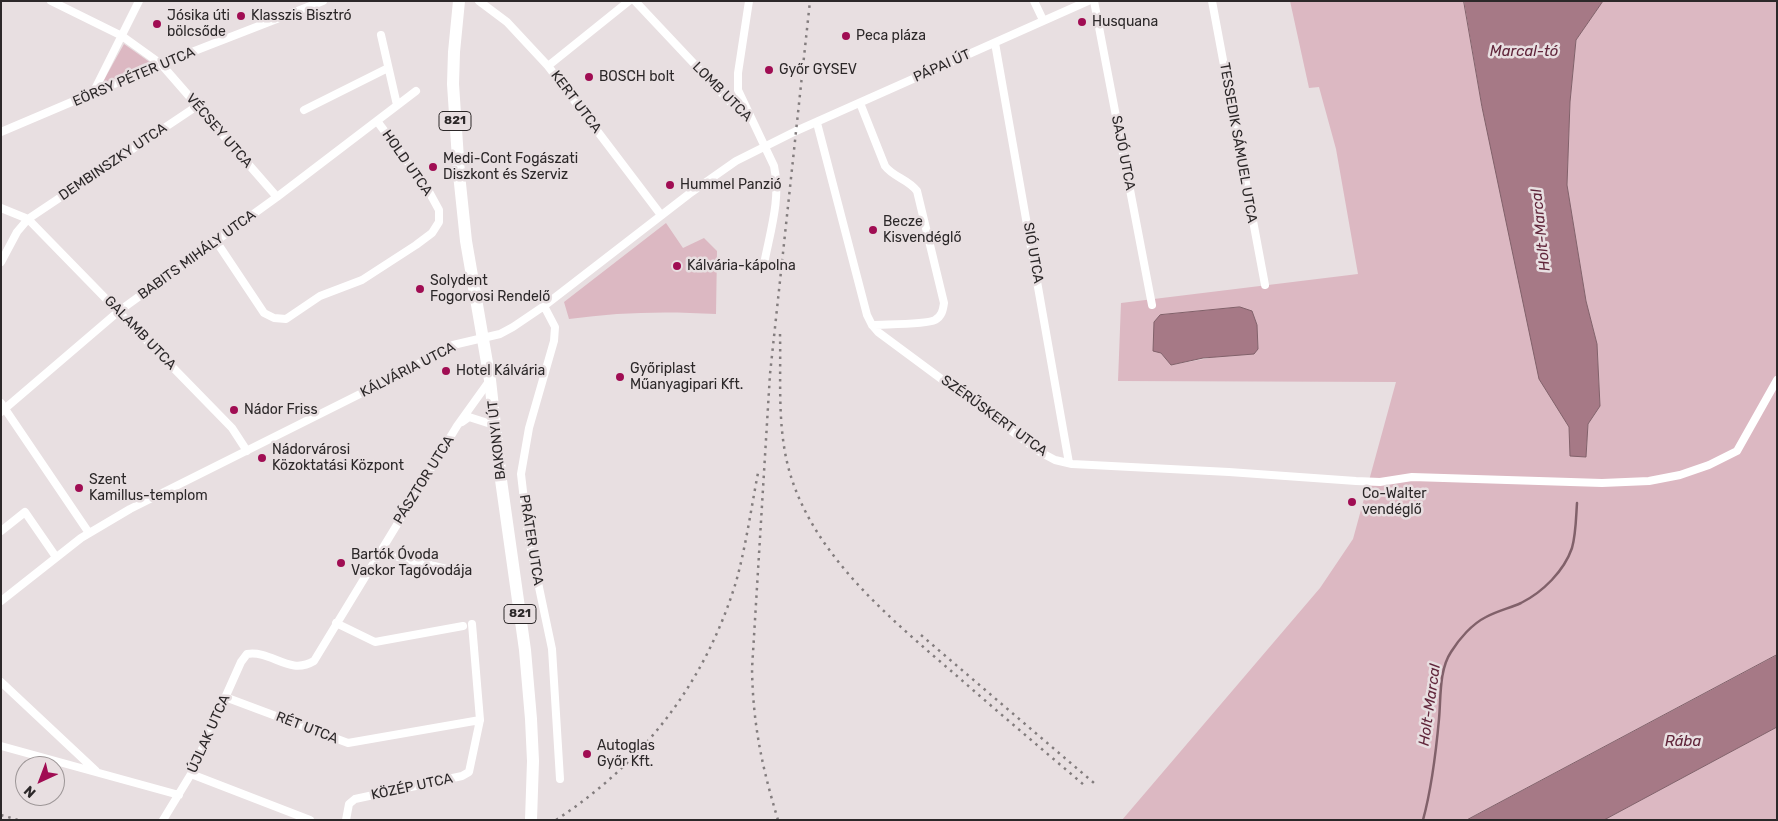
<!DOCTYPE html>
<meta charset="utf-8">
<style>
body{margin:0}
#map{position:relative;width:1778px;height:821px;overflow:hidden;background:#e8dfe1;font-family:Rubik,sans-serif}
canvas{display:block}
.frame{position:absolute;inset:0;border:2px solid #2c2829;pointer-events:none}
.north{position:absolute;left:15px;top:756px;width:50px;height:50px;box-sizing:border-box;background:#e8dfe1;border:1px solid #9d9697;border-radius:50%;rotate:223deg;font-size:14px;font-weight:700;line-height:20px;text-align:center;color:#2c2829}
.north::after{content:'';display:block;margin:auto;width:18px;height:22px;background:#a00d53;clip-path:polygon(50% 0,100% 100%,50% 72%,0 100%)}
</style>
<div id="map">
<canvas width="1778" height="821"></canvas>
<div class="frame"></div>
<div class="north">N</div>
</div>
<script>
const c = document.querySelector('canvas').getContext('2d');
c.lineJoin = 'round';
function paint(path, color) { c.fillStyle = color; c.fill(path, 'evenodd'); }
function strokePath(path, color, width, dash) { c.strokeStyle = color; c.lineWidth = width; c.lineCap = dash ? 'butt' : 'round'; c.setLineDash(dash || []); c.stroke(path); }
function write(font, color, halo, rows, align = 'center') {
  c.font = font + ' Rubik,sans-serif'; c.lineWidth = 5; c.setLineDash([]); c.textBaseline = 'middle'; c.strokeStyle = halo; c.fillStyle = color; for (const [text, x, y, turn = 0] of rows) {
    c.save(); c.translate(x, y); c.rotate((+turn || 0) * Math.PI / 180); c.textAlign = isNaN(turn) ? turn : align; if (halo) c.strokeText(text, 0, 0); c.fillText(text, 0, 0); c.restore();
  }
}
paint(new Path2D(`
 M1290 1H1464L1482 107 1561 411 1569 427 1570 455 1586 457 1588 424 1600 406 1597 344 1586 301 1567 185 1570 102 1576 40 1603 1H1777V655L1467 820H1122L1320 588 1353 539 1396 382 1118 381 1121 303 1358 274 1336 149 1319 87 1309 88ZM1252 311 1257 325 1258 349 1171 365 1161 353Z
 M124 44 151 63 100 87Z
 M666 223 683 248 704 238 717 251 716 314C666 311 618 312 569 319L564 302Z
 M1777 727V820H1604Z`), '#dcb8c2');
const water = new Path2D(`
 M1464 1H1603L1576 40 1570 102 1567 185 1586 301 1597 344 1600 406 1588 424 1586 457 1570 456 1569 427 1539 379 1482 107Z
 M1240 307 1252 311 1257 325 1258 349 1254 354 1203 358 1171 365 1161 353 1153 351 1154 322 1160 315Z
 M1777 655V727L1604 820H1467Z`);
paint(water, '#a67986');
strokePath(water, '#81616a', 1);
strokePath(new Path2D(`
 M1423 820C1432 787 1436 752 1439 719 1441 697 1439 670 1451 652 1459 639 1472 624 1486 617 1497 611 1510 608 1521 603 1543 592 1564 571 1572 548 1576 534 1576 517 1577 503`), '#81616a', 2.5);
strokePath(new Path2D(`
 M51 1 122 36 161 64 277 197
 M479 1 507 22 548 66 661 215
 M635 1 731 103 750 117
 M749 1 738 73V90L774 166C781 196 771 229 765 259
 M1034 1 1043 20
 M1094 1 1152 305
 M1212 1 1265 285
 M381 35 397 105
 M995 43 1069 463
 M548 66 629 1
 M92 95 139 1
 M860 103 885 166C893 177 908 179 917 191L944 303C943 310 942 316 935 320 925 325 885 324 872 325
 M304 110 388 68
 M817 123 867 315 872 325 878 332 1040 452 1055 460 1072 464 1229 472 1356 481 1380 482 1412 477 1602 483 1649 481 1680 475 1709 465 1737 451 1777 380
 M1 132 161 64 323 1
 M1 208 28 219 232 428 247 451
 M216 241 264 313 274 318 286 319 320 296 362 280 416 245 432 233 439 222V210L427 188 377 121
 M1 262 17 232 28 219 197 106
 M544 306 555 327 554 341 529 428 521 474 528 535 552 649 560 779
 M1 403 89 533
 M1 412 119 311 277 197 416 91
 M462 422 469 417 494 425
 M1 531 25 512 56 557
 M379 552 454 571
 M1 601 81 538 130 509 400 374 453 345 500 334 513 327 544 306 689 194 736 161 796 131 1088 1
 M336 623 375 642 463 626
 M1 682 96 771
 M225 697 348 743 480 720
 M1 746 179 795
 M191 774 310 820
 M163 820 191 774 241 662 247 654C272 650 289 676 314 661L457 426 490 380
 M346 820 349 804 355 799 462 776 469 772 480 720 472 624`), '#fff', 8);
strokePath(new Path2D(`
 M459 1 454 52 453 84 459 174 466 241 490 380 501 480 525 650 531 719 533 761 531 820`), '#fff', 12);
strokePath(new Path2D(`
 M780 334C781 380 777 426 789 470 813 556 892 620 957 676 999 713 1042 749 1084 785
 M921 635 1094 783
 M1 815 18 820
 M556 820C644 762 705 683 736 582 746 546 751 509 758 473
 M778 820C762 767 753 725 752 669L770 374 810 1`), '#837d7e', 2.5, [2.5, 5]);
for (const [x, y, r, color] of [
 [241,16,5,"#a00d53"],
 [1082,22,5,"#a00d53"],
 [157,24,5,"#a00d53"],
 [846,36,5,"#a00d53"],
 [769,70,5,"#a00d53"],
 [589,77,5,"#a00d53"],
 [433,167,5,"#a00d53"],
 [670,185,5,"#a00d53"],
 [873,230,5,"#a00d53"],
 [677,266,5,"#a00d53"],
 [420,289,5,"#a00d53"],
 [446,371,5,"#a00d53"],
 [620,377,5,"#a00d53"],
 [234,410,5,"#a00d53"],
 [262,458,5,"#a00d53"],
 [79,488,5,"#a00d53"],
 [1352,502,5,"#a00d53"],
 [341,563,5,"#a00d53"],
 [587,754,5,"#a00d53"]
]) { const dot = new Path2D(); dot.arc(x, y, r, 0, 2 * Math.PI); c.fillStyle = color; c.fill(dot); strokePath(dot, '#e8dfe1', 2); }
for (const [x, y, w] of [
 [455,121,32],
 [520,614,32]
]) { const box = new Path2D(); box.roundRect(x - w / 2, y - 9.5, w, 19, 4); c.fillStyle = '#e8dfe1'; c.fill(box); strokePath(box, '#2c2829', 1); }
write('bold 12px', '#2c2829', null, [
 ["821",455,121],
 ["821",520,614]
]);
write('14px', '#2c2829', '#e8dfe1', [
 ["Jósika úti",167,16],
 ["bölcsőde",167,32],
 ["Klasszis Bisztró",251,16],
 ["Husquana",1092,22],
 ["Peca pláza",856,36],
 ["Győr GYSEV",779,70],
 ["BOSCH bolt",599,77],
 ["Medi-Cont Fogászati",443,159],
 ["Diszkont és Szerviz",443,175],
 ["Hummel Panzió",680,185],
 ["Becze",883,222],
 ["Kisvendéglő",883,238],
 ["Kálvária-kápolna",687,266],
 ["Solydent",430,281],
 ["Fogorvosi Rendelő",430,297],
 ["Győriplast",630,369],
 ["Műanyagipari Kft.",630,385],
 ["Hotel Kálvária",456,371],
 ["Nádor Friss",244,410],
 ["Nádorvárosi",272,450],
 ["Közoktatási Központ",272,466],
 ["Szent",89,480],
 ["Kamillus-templom",89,496],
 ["Co-Walter",1362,494],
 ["vendéglő",1362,510],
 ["Bartók Óvoda",351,555],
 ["Vackor Tagóvodája",351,571],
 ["Autoglas",597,746],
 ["Győr Kft.",597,762]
], 'left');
write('14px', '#2c2829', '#e8dfe1', [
 ["PÁPAI ÚT",942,66,-24],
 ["EÖRSY PÉTER UTCA",134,77,-23],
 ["LOMB UTCA",722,92,45],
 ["KERT UTCA",576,102,53],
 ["VÉCSEY UTCA",219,131,49],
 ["TESSEDIK SÁMUEL UTCA",1238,143,80],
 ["SAJÓ UTCA",1123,153,79],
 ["DEMBINSZKY UTCA",113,162,-34],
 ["HOLD UTCA",407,163,55],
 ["SIÓ UTCA",1033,253,80],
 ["BABITS MIHÁLY UTCA",197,255,-36],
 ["GALAMB UTCA",140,333,46],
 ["KÁLVÁRIA UTCA",408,370,-27],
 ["SZÉRŰSKERT UTCA",994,416,36],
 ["BAKONYI ÚT",497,440,-96],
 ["PÁSZTOR UTCA",424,480,-58],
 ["PRÁTER UTCA",531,540,81],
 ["RÉT UTCA",307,728,21],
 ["ÚJLAK UTCA",209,734,-66],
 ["KÖZÉP UTCA",412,787,-12]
]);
write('italic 15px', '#61263b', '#e8dfe1', [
 ["Marcal-tó",1524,52],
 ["Holt-Marcal",1541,230,-96],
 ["Holt-Marcal",1430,705,-82],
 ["Rába",1683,742]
]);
</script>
